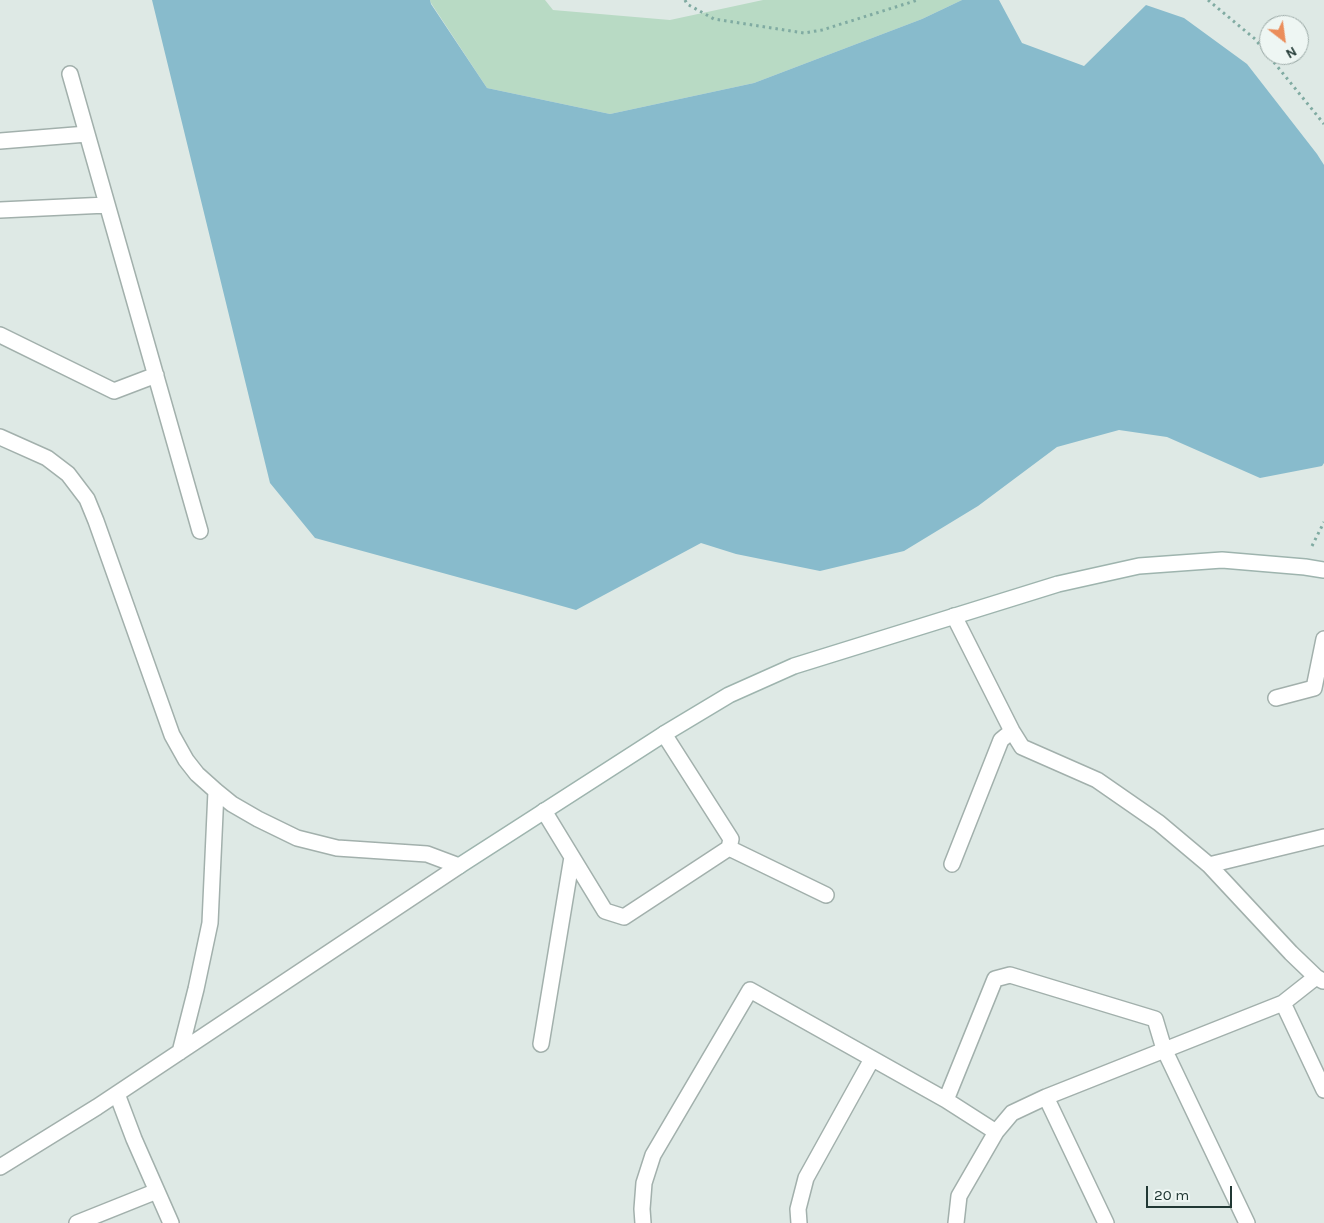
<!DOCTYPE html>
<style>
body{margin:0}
#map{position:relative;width:1324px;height:1223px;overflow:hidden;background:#dee9e5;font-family:Karla,sans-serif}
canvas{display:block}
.north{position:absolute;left:1259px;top:15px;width:50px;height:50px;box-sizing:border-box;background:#eef6f3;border:1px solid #9caaa7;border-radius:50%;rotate:150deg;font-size:14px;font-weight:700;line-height:20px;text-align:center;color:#213834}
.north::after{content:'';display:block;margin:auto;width:18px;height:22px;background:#eb8d5a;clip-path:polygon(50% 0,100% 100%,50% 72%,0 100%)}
.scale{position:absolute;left:1146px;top:1186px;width:86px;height:22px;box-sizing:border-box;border:2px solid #213834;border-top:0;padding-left:6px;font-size:15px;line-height:18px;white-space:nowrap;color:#213834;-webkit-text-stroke:4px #eef6f3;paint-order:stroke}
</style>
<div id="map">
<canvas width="1324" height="1223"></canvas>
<div class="north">N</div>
<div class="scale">20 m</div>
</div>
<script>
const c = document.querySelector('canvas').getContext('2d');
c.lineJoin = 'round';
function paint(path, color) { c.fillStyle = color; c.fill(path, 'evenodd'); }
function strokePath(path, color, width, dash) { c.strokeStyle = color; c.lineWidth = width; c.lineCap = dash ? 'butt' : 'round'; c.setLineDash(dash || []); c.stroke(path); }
paint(new Path2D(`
 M430 0H545L553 10 670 20 763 0H962L922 19 754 83 610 114 487 88 431 3Z`), '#b8dac4');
paint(new Path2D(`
 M152 0H430L431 4 487 88 610 114 754 83 922 19 962 0H999L1022 43 1084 66 1146 5 1184 18 1247 64 1317 154 1324 165V463L1322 466 1260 478 1167 437 1119 430 1057 447 978 506 904 551 820 571 736 554 701 543 576 610 523 595 315 538 270 483Z`), '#8bc');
const street = new Path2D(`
 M70 74 200 531
 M0 141 87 134
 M0 210 107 205
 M0 335 114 391 156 375
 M0 437 47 458 68 474 87 499 96 521 172 735 186 760 197 774 216 791 232 804 258 819 297 838 337 848 427 854 459 866
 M954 616 1012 731 1022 747 1097 780 1159 823 1209 865 1291 953 1316 977 1323 981
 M1276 698 1314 688 1324 639
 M544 811 605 911 624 917 729 848 731 839 664 734
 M729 848 826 895
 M952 864 1001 740 1012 731
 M1209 865 1324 837
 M1283 1003 1324 1090
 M541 1044 572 857
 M180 1052 196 989 210 923 216 791
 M117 1094 134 1139 171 1223
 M1046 1097 1106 1223
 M946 1100 995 979 1010 975 1155 1019 1164 1049 1247 1223
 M0 1167 97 1107 459 866
 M77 1223 157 1191
 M643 1223 642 1209 644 1183 653 1155 750 990 946 1100 996 1132 1012 1113 1046 1097 1283 1003 1316 977
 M799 1223 798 1209 806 1178 872 1059
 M956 1223 959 1196 996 1132`);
const secondary = new Path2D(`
 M459 866 664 734 729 695 794 666 1058 584 1139 566 1222 560 1305 567 1324 570`);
strokePath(street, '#a2b0ac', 18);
strokePath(secondary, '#9eb4ae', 18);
strokePath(new Path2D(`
 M685 0 687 4 714 19 804 33 822 30 918 0
 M1208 0 1255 39 1324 124
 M1312 546 1324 522`), '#80aba2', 3, [2.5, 4]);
strokePath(street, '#fff', 15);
strokePath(secondary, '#fff', 15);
</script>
